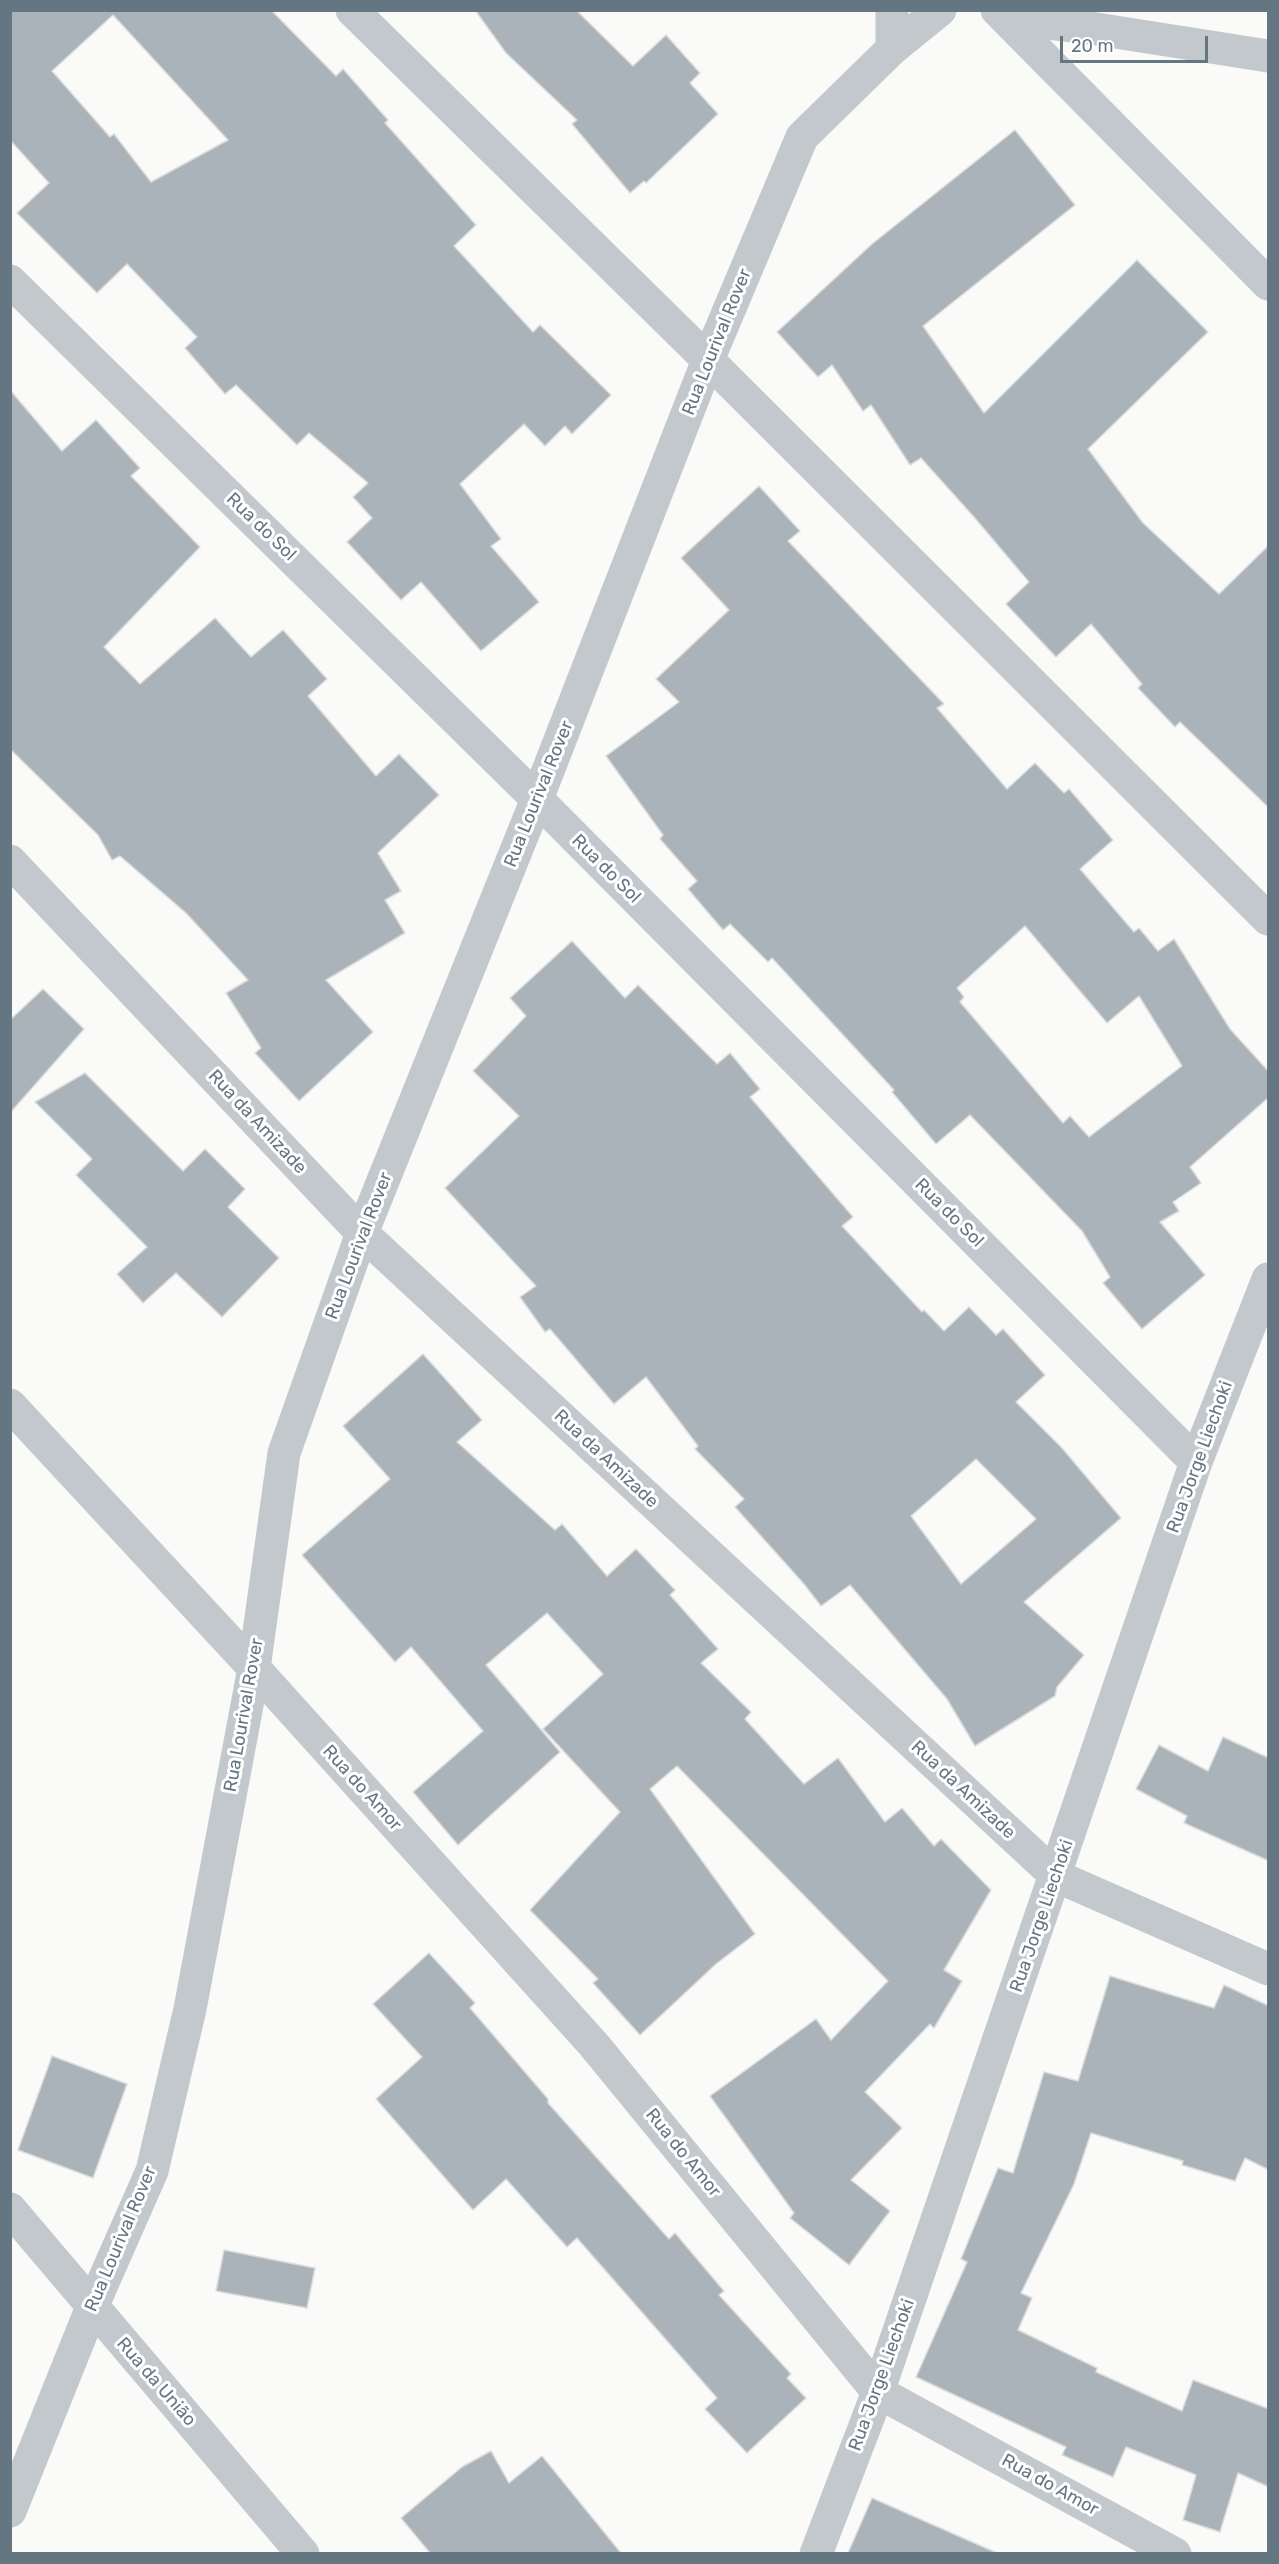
<!DOCTYPE html>
<meta charset="utf-8">
<style>
body{margin:0}
#map{position:relative;width:1279px;height:2564px;overflow:hidden;background:#fafaf8;font-family:Rubik,sans-serif}
canvas{display:block}
.frame{position:absolute;inset:0;border:12px solid #657683;pointer-events:none}
.scale{position:absolute;left:1060px;top:36px;width:148px;height:27px;box-sizing:border-box;border:3px solid #657683;border-top:0;padding-left:8px;font-size:18px;line-height:21px;white-space:nowrap;color:#657683;-webkit-text-stroke:4px #fff;paint-order:stroke}
</style>
<div id="map">
<canvas width="1279" height="2564"></canvas>
<div class="frame"></div>
<div class="scale">20 m</div>
</div>
<script>
const c = document.querySelector('canvas').getContext('2d');
c.lineJoin = 'round';
function paint(path, color) { c.fillStyle = color; c.fill(path, 'evenodd'); }
function strokePath(path, color, width, dash) { c.strokeStyle = color; c.lineWidth = width; c.lineCap = dash ? 'butt' : 'round'; c.setLineDash(dash || []); c.stroke(path); }
function write(font, color, halo, rows, align = 'center') {
  c.font = font + ' Rubik,sans-serif'; c.lineWidth = 6; c.setLineDash([]); c.textBaseline = 'middle'; c.strokeStyle = halo; c.fillStyle = color; for (const [text, x, y, turn = 0] of rows) {
    c.save(); c.translate(x, y); c.rotate((+turn || 0) * Math.PI / 180); c.textAlign = isNaN(turn) ? turn : align; if (halo) c.strokeText(text, 0, 0); c.fillText(text, 0, 0); c.restore();
  }
}
const building = new Path2D(`
 M10 10H271L336 76 343 69 388 120 385 123 476 225 454 246 533 332 540 325 611 395 572 434 565 426 545 446 524 424 460 484 501 539 491 546 539 602 481 651 421 582 401 600 347 542 372 518 353 497 368 483 309 433 297 445 236 385 225 394 185 348 197 337 127 264 97 293 17 213 49 183 10 140ZM113 15 228 140 151 182 114 134 110 137 52 71Z
 M475 10H576L633 66 666 35 700 73 690 83 718 114 646 183 644 181 630 193 572 124 577 120 506 53Z
 M1015 130 1075 205 923 326 984 413 1137 260 1208 332 1088 449 1143 523 1219 594 1269 545V808L1180 722 1175 727 1138 688 1142 684 1091 624 1056 657 1006 604 1029 582 974 517 921 458 910 465 871 405 863 411 832 365 818 377 777 332 872 244Z
 M10 390 62 451 96 420 140 468 131 476 200 547 104 647 140 684 215 618 251 657 283 630 327 679 308 696 376 776 399 754 439 795 378 853 401 891 385 900 405 933 326 980 373 1032 299 1101 255 1053 261 1048 226 993 248 980 186 913 120 856 112 860 98 835 10 749Z
 M759 486 800 531 788 541 944 704 937 708 1007 789 1035 763 1064 793 1069 789 1113 840 1080 869 1134 932 1139 928 1158 951 1174 939 1230 1029 1269 1072V1097L1190 1167 1201 1183 1173 1202 1179 1211 1160 1222 1205 1275 1142 1329 1103 1283 1110 1277 1082 1231 970 1115 936 1144 892 1092 894 1090 772 958 768 962 730 924 723 930 688 889 697 881 660 839 663 835 606 756 679 702 656 679 729 610 681 558ZM1025 926 1107 1023 1139 996 1182 1066 1089 1137 1070 1116 1063 1123 960 1002 964 997 957 988Z
 M572 941 625 998 638 985 717 1064 730 1053 760 1089 750 1097 853 1217 842 1226 922 1312 924 1310 944 1331 969 1307 996 1335 1003 1329 1045 1375 1016 1402 1062 1448 1121 1518 1024 1602 1084 1655 1057 1687 1055 1696 975 1746 947 1699 850 1585 821 1606 804 1584 735 1507 744 1499 695 1449 698 1446 646 1377 614 1404 550 1329 545 1332 520 1297 536 1286 445 1188 519 1116 473 1071 526 1016 510 998ZM976 1459 1036 1519 961 1584 911 1516Z
 M43 989 84 1029 10 1113V1020Z
 M85 1073 183 1171 205 1149 245 1189 228 1207 279 1258 222 1317 176 1273 143 1303 117 1274 147 1247 76 1175 92 1159 35 1102Z
 M423 1354 482 1420 457 1442 555 1530 562 1524 607 1576 636 1549 675 1590 670 1595 718 1649 701 1663 751 1712 745 1719 804 1784 838 1758 885 1822 902 1808 934 1846 941 1839 991 1890 944 1970 962 1981 934 2028 930 2024 865 2092 902 2128 851 2180 890 2211 849 2265 790 2218 794 2213 710 2096 816 2019 831 2040 888 1981 677 1766 650 1789 755 1934 716 1964 640 2035 593 1983 598 1979 530 1910 620 1812 543 1729 603 1674 547 1613 486 1665 560 1752 458 1845 413 1792 483 1731 411 1647 395 1662 302 1555 390 1479 343 1426Z
 M1223 1737 1269 1758V1861L1184 1823 1187 1816 1136 1789 1159 1745 1208 1771Z
 M429 1953 475 2003 470 2008 548 2099V2103L669 2239 675 2233 724 2291 719 2295 791 2374 787 2378 806 2398 747 2453 705 2409 717 2398 577 2238 567 2247 506 2179 473 2210 376 2099 422 2057 373 2004Z
 M1110 1976 1214 2008 1224 1985 1269 2006V2170L1245 2158 1235 2181 1182 2165 1183 2161 1091 2133 1074 2184 1021 2293 1032 2298 1018 2330 1097 2368 1096 2372 1182 2411 1193 2380 1269 2409V2487L1238 2473 1220 2532 1183 2520 1196 2475 1126 2447 1113 2477 1062 2455 1066 2447 916 2377 967 2262 961 2259 998 2168 1013 2173 1044 2072 1078 2081Z
 M52 2056 127 2084 93 2178 18 2150Z
 M224 2250 315 2268 307 2308 216 2291Z
 M491 2451 509 2483 542 2456 621 2553H430L401 2518 462 2467Z
 M872 2498 997 2553H848Z`);
paint(building, '#aab3b9');
strokePath(building, '#dcdcda', 1.5);
strokePath(new Path2D(`
 M352 10 708 360 1268 919
 M892 10V49
 M997 10 1268 284
 M1006 18 1090 28 1268 56
 M10 281 537 799 1196 1462
 M10 861 362 1233 1056 1876 1268 1969
 M10 1405 254 1668 594 2045 878 2392 1175 2554
 M10 2209 303 2554
 M10 2511 92 2307 152 2171 190 2009 254 1668 284 1453 362 1233 537 799 708 360 802 137 892 49 940 10
 M816 2554 878 2392 1196 1462 1268 1279`), '#c3c8cc', 33);
write('18px', '#657683', '#fff', [
 ["Rua Lourival Rover",717,342,-68],
 ["Rua do Sol",261,527,44],
 ["Rua Lourival Rover",539,794,-68],
 ["Rua do Sol",606,869,45],
 ["Rua da Amizade",257,1122,47],
 ["Rua do Sol",949,1213,45],
 ["Rua Lourival Rover",359,1246,-69],
 ["Rua Jorge Liechoki",1200,1457,-70],
 ["Rua da Amizade",606,1459,43],
 ["Rua Lourival Rover",244,1715,-80],
 ["Rua do Amor",362,1788,48],
 ["Rua da Amizade",963,1790,43],
 ["Rua Jorge Liechoki",1042,1916,-71],
 ["Rua do Amor",683,2153,51],
 ["Rua Lourival Rover",121,2239,-67],
 ["Rua Jorge Liechoki",882,2375,-70],
 ["Rua da União",156,2382,49],
 ["Rua do Amor",1050,2485,29]
]);
</script>
